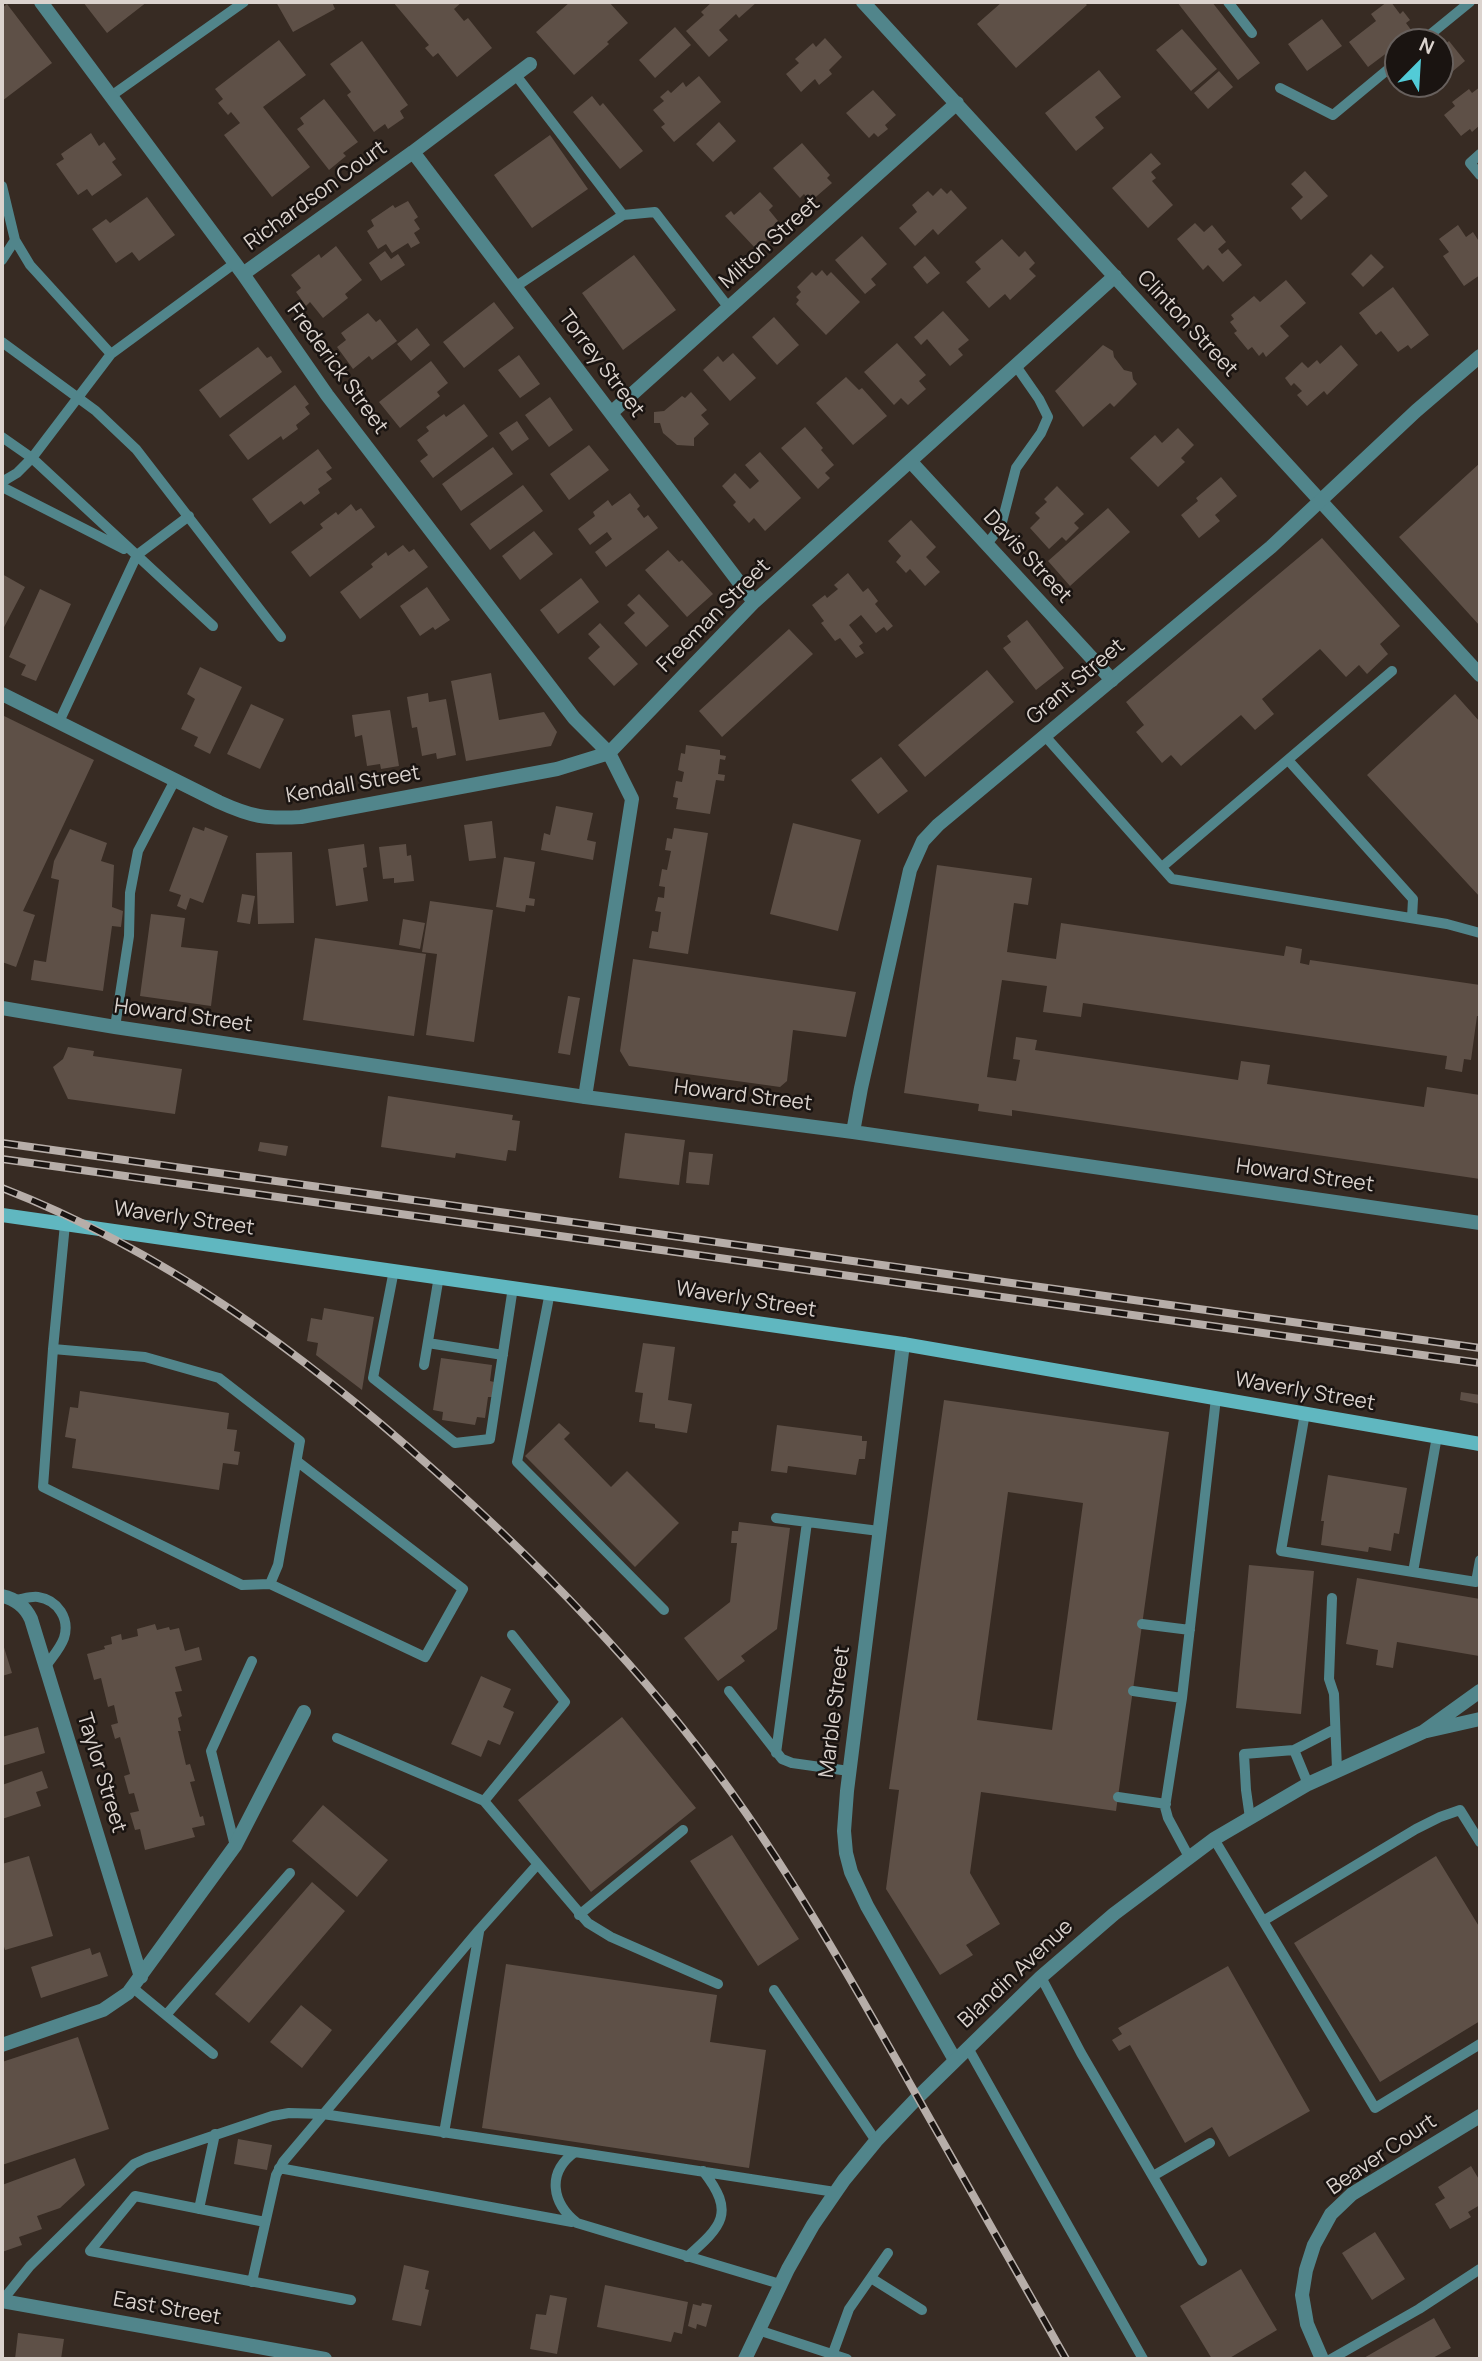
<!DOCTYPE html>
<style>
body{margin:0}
#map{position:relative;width:1482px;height:2361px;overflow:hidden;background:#372b23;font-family:Manrope,sans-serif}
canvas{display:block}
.frame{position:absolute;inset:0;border:4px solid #dbd3ce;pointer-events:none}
.north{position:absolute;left:1384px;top:28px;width:70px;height:70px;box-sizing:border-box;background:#1a1411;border:2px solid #67605d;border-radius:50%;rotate:24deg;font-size:19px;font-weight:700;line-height:28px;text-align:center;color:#dbd3ce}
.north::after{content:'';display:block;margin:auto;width:24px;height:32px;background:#52cbd7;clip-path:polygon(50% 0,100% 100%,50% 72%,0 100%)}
</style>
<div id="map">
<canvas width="1482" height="2361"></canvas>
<div class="frame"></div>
<div class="north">N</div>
</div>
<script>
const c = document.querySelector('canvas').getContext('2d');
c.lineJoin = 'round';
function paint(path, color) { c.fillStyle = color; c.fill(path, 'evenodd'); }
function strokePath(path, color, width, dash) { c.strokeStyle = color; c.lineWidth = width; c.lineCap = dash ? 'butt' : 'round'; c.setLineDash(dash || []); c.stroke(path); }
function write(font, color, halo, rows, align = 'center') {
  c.font = font + ' Manrope,sans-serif'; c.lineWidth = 5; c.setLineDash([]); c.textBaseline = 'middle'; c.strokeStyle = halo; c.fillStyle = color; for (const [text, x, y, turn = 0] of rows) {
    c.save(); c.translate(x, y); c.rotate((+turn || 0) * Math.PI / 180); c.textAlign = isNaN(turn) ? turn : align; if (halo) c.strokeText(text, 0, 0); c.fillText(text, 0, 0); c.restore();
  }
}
paint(new Path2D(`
 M83 2H147L107 33Z
 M276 2H332L335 9 293 32Z
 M393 2H462L454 9 464 21 468 18 492 48 457 77 438 53 433 57 425 48 429 45Z
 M570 2H609L628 23 607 42 609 44 574 75 536 32Z
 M712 2H757L739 18 736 14 719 30 728 40 709 57 686 31 704 15 701 12Z
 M1002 2H1084L1087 5 1016 68 977 24Z
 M1177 2H1212L1260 63 1238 80Z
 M1387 2H1391L1400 14 1403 11 1410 20 1406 23 1417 38 1411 42H1398V49L1396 46 1368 67 1349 42 1376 21 1371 14Z
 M7 4 52 63 2 101V8Z
 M1322 19 1342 46 1307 71 1288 44Z
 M675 27 691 45 655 78 639 60Z
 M1182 29 1217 69 1191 91 1156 50Z
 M825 38 842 57 829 70 832 74 819 85 815 79 801 92 786 74 799 63 795 59 813 43 816 47Z
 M279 40 306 75 263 107 310 167 272 197 224 135 240 123 231 112 228 115 218 103 223 99 215 89Z
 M362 41 408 105 400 111 404 118 388 129 385 124 374 132 347 95 351 92 330 64Z
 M1449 41 1465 61 1440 82V48Z
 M1099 70 1121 97 1095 117 1104 128 1076 151 1045 113Z
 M1219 71 1233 87 1208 109 1194 93Z
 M699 76 721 102 674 142 661 127 665 124 653 110 664 101 660 97 668 90 671 93 683 82 686 87Z
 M1480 87V125L1472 132 1470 129 1461 136 1444 115 1455 106 1452 102 1469 89 1472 93Z
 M873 90 896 115 885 125 888 129 878 137 874 133 869 138 846 113Z
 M592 96 600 106 603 103 643 151 620 169 573 112Z
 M324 99 358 142 343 153 346 156 329 170 297 129 304 124 300 118Z
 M719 122 736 141 713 162 696 144Z
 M91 133 99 146 104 142 116 159 112 162 122 175 92 196 87 189 78 195 56 164 64 159 61 154Z
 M550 135 588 189 532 228 494 175Z
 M802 143 830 175 827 178 832 183 810 202 804 194 800 198 773 168Z
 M1151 153 1161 164 1151 172 1156 178 1152 181 1173 205 1148 228 1112 188Z
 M1305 171 1328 196 1301 220 1291 208 1303 197 1291 184Z
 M941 188 947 194 951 190 967 208 938 235 933 229 915 246 899 228 917 212 912 205 928 191 933 196Z
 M760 192 773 206 769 210 778 221 766 233 770 237 757 250 725 216 731 211 734 215Z
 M147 197 175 235 139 261 132 252 116 263 92 229 106 219 110 223Z
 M408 201 418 217 414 220 420 229 414 233 420 243 411 248 408 243 392 253 386 244 378 249 367 231 374 226 371 220 393 205 395 208Z
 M1195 223 1204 232 1212 225 1226 242 1218 249 1222 254 1228 249 1242 265 1223 282 1208 265 1203 270 1177 239Z
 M1458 225 1466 237 1473 232 1480 243V275L1464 286 1443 256 1449 252 1439 239Z
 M862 236 887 264 871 279 876 285 865 294 835 260Z
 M1002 239 1019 257 1025 251 1035 263 1029 269 1036 276 1010 300 1005 294 989 308 966 282 981 269 975 262Z
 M336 246 362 280 345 294 348 298 323 318 310 302 306 306 296 292 301 288 291 275 319 254 321 258Z
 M385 251 391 259 398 254 405 265 381 281 369 263Z
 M1371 254 1384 267 1363 287 1351 274Z
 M634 255 676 310 623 350 582 293Z
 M925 256 940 273 927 284 913 267Z
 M822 270 827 276 831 272 860 302 826 335 796 304 799 300 796 297 801 292 797 287 812 272 816 276Z
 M1286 280 1306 303 1280 326 1289 336 1266 357 1263 352 1259 356 1252 347 1248 350 1234 333 1237 331 1230 322 1234 319 1231 315 1254 296 1260 302Z
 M1393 287 1429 335 1411 349 1408 345 1398 352 1381 331 1376 335 1359 313Z
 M494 302 514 328 464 368 443 342Z
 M943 311 969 340 958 349 963 355 950 366 927 339 921 345 914 337Z
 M368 313 376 322 380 319 397 341 372 360 369 356 353 369 337 347 346 340 341 333Z
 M774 317 799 345 777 365 752 337Z
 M417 328 430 345 411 361 397 344Z
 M897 343 926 375 919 381 926 389 908 405 901 398 894 405 864 372Z
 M1103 345 1113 351 1114 357 1124 370 1132 372 1133 379 1137 384 1114 407 1110 403 1083 427 1055 391Z
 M1341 345 1358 365 1327 395 1324 391 1307 406 1297 395 1302 391 1294 383 1291 386 1285 378 1302 362 1308 368 1317 360 1320 364Z
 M258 347 267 358 271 356 282 372 220 418 199 390Z
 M733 353 756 378 730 401 703 370 718 356 723 362Z
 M519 355 540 384 520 398 498 370Z
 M431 361 448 383 437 392 440 396 400 428 379 402Z
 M846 377 859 390 862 388 887 416 853 445 816 403Z
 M295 385 309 404 305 407 310 414 296 425 298 429 283 440 281 436 248 460 229 435Z
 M691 392 707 410 701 415 709 424 694 438V446L677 445 663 433 660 423H654V412L664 411 682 396 685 398Z
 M550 397 573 430 549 447 525 415Z
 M464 404 488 436 433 478 420 461 428 455 417 440 429 431 426 427 444 414 446 417Z
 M517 421 529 439 512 451 499 433Z
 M805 427 823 448 821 450 834 465 825 473 830 478 818 489 781 448Z
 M1178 428 1194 445 1181 458 1185 462 1158 487 1130 458 1155 435 1162 443Z
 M589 445 609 470 569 500 550 474Z
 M493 447 513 474 461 511 442 484Z
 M318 449 332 468 326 472 332 479 318 489 320 493 304 505 301 501 270 524 252 499Z
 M760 452 801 498 765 531 754 518 749 523 733 505 736 502 722 486 735 473 750 489 759 481 745 465Z
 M1480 463V626L1399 537Z
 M1221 477 1237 496 1215 515 1220 521 1199 538 1181 515 1198 501 1196 498Z
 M523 485 543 511 490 550 470 524Z
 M1057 486 1084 514 1074 523 1079 528 1066 541 1062 537 1049 549 1030 528 1040 518 1035 513 1047 502 1044 499Z
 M630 493 640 506 637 509 644 518 648 515 658 528 606 567 595 552 612 539 607 532 590 545 578 529 595 516 593 512 608 500 612 506Z
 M351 504 356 511 361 508 375 527 310 577 291 552 323 528 320 524 336 512 338 515Z
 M1108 508 1130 532 1070 586 1048 561Z
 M911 520 936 547 926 557 940 572 925 586 910 569 906 573 896 562 901 556 888 541Z
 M534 531 553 554 520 580 502 556Z
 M1322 538 1400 626 1380 644 1388 654 1367 674 1359 665 1346 677 1320 649 1262 699 1274 714 1255 730 1241 715 1181 766 1171 755 1162 763 1136 732 1144 725 1126 702Z
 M403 545 409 552 414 549 428 567 360 619 340 592 373 567 371 564 386 552 388 556Z
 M668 550 679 562 682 560 713 594 687 617 645 570Z
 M848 573 863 592 868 588 878 601 875 604 893 626 887 631 884 627 876 633 861 615 849 625 863 643 859 646 864 653 856 658 840 638 835 641 821 623 824 621 812 605 825 595 827 598 838 589 834 585Z
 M2 574 25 587 2 631Z
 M581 578 599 602 558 634 540 610Z
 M427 587 450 620 435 630 433 627 420 636 400 606Z
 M40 589 71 604 36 681 21 675 26 665 9 657Z
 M639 594 669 626 646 647 624 623 635 613 627 605Z
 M1027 620 1064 668 1036 690 1003 648 1011 642 1007 636Z
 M600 623 638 664 614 686 588 658 600 647 588 634Z
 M789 629 813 654 722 737 699 711Z
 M200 667 242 687 210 754 194 746 198 737 181 729 195 699 187 694Z
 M987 670 1014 702 925 777 898 745Z
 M491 673 499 720 544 712 557 732 551 746 466 761 451 681Z
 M428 693 429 702 446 699 456 755 437 759 436 753 422 756 417 727 412 728 407 697Z
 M1455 694 1480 722V897L1367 775Z
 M251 704 284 719 260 769 227 754Z
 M390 710 399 766 381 769 380 764 367 766 362 735 355 737 352 715Z
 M2 715 94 760 23 911 35 915 16 967 2 962Z
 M686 745 720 750V755L726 756 725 760 720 759 718 774 725 775 724 781 716 780 710 814 676 809 678 798 673 797 676 781 682 782 684 772 678 770 681 753 685 754Z
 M881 757 908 791 878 814 851 780Z
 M556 806 593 813 587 840 596 842 593 860 541 850 544 833 550 835Z
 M492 821 496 858 469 861 464 825Z
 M793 823 861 840 838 931 770 914Z
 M193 827 204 831 205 827 228 836 203 903 190 898 186 910 177 906 181 895 169 891Z
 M674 828 708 833 688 954 649 948 652 931 658 932 661 912 655 911 658 897 664 898 665 887 659 886 662 869 667 870 671 851 665 850 667 838 672 839Z
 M70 829 107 843 101 861 114 865 112 907 123 911 121 927 112 926 103 991 31 980 34 960 46 962 59 880 51 878 54 861Z
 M364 844 367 867 363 868 368 901 336 906 328 849Z
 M406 844 407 856 411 855 414 881 394 883V878L383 879 379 847Z
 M292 852 294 923 258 924 256 853Z
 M504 857 535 862 529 898 535 899 534 906 526 905 525 912 496 907Z
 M937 865 1032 878 1028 905 1014 903 1007 952 1056 959 1061 923 1284 956 1286 946 1302 949 1300 963 1309 965 1310 960 1480 985V1016H1477L1471 1060 1464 1059 1462 1072 1445 1069 1447 1056 1083 1003 1081 1017 1043 1012 1047 986 1002 980 987 1077 1016 1081 1020 1060 1013 1059 1016 1037 1037 1040 1035 1050 1238 1080 1241 1061 1270 1065 1267 1084 1424 1107 1427 1087 1480 1095V1179L1012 1110V1116L978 1111 979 1104 904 1093Z
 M242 894 255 896 250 924 237 922Z
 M430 901 493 910 474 1042 426 1035 437 954 422 952Z
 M151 914 185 918 181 947 218 951 211 1006 140 996Z
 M403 919 425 923 420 949 399 945Z
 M315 938 426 954 414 1036 303 1020Z
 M633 959 856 992 846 1037 793 1030 787 1081 780 1087 629 1066 620 1051Z
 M568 996 580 998 570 1055 558 1053Z
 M68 1047 94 1051 93 1056 182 1069 175 1114 68 1099 53 1067 63 1059Z
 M388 1096 513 1115 512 1120 520 1121 516 1151 508 1150 506 1161 456 1153 455 1158 381 1147Z
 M625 1133 685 1140 679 1185 619 1178Z
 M260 1142 288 1146 286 1156 258 1151Z
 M689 1152 713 1154 709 1185 686 1183Z
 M324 1308 374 1317 362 1390 316 1355 318 1343 307 1341 311 1318 322 1320Z
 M643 1343 675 1347 668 1400 692 1404 687 1433 655 1428V1424L639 1422 643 1393 635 1392Z
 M441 1358 492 1365 490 1381 494 1382 492 1397H488L485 1418 477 1417 475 1425 442 1420 443 1412 433 1410Z
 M80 1391 229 1413 227 1429 237 1430 234 1451 240 1452 238 1465 223 1463 219 1490 72 1468 76 1439 65 1437 70 1407 78 1408Z
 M1461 1392 1480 1395V1404L1460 1400Z
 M944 1400 1169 1432 1116 1811 981 1792 970 1873 1000 1924 966 1945 973 1955 940 1975 886 1889 899 1790 889 1789ZM1008 1492 1083 1503 1052 1730 977 1720Z
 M559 1423 570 1433 564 1439 611 1487 627 1471 679 1523 635 1567 525 1456Z
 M777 1425 862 1436V1441H867L865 1459H859L856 1475 788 1466 787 1473 771 1471Z
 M1328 1475 1407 1488 1399 1534 1394 1533 1391 1551 1369 1547 1368 1552 1321 1545 1324 1521H1321Z
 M739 1522 790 1528 777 1629 741 1656 745 1661 718 1681 684 1638 730 1602 737 1543H731L732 1531H738Z
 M1249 1565 1314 1571 1301 1714 1236 1708Z
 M1357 1578 1480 1599 1479 1656 1397 1642 1393 1668 1376 1665 1378 1650 1346 1644Z
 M155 1624 157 1630 169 1627 170 1630 179 1628 185 1651 199 1647 202 1660 175 1667 182 1691 175 1692 182 1716 178 1718 181 1731H178L186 1765 190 1764 195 1781 190 1782 200 1817 203 1816 205 1825 192 1828 195 1837 145 1850 140 1829 135 1830 130 1813 139 1811 134 1793 129 1794 124 1776 130 1774 120 1737 115 1739 111 1725 118 1723 114 1705 108 1707 101 1678 94 1680 87 1654 105 1649 104 1646 112 1644 111 1637 121 1634 122 1640 138 1636 137 1629Z
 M2 1641 12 1673 2 1676Z
 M481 1676 511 1689 503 1707 514 1712 500 1745 488 1740 481 1757 451 1744Z
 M622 1717 696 1808 591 1892 518 1800Z
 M38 1727 45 1753 2 1766V1737Z
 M42 1771 48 1788 36 1792 41 1806 2 1819V1785Z
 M323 1805 388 1860 357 1897 292 1841Z
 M732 1835 799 1939 758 1966 690 1861Z
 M29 1856 53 1936 5 1950 2 1940V1864Z
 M1436 1856 1480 1928V2021L1380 2082 1294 1943Z
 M312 1882 345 1911 249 2023 215 1994Z
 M90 1948 92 1955 100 1952 108 1976 41 1998 31 1967Z
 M506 1964 717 1995 710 2042 766 2050 749 2168 482 2128Z
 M1228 1966 1310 2111 1229 2157 1212 2127 1185 2143 1130 2045 1119 2051 1112 2040 1122 2034 1118 2028Z
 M301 2005 332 2030 302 2068 270 2042Z
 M78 2037 109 2129 2 2165V2062Z
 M238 2139 272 2145 267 2170 234 2164Z
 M75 2158 85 2185 60 2208 37 2216 42 2229 19 2237 22 2245 2 2252V2185Z
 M1471 2166 1480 2181V2205L1468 2212 1471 2217 1450 2229 1435 2204 1445 2198 1438 2187Z
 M1375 2232 1405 2279 1372 2300 1342 2253Z
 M404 2265 429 2271 425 2289 429 2290 421 2326 392 2320Z
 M1241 2269 1277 2330 1228 2359H1212L1180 2306Z
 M605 2285 688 2302 682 2334 674 2332 671 2342 597 2327Z
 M550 2295 567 2298 557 2354 530 2349 536 2314 546 2315Z
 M702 2303 712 2305 706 2327 697 2324 696 2329 688 2326 693 2304 701 2306Z
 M1434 2318 1451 2348 1431 2359H1362Z
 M18 2333 64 2339 61 2359H15Z`), '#5e5047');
strokePath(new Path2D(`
 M1228 2 1252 33
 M1421 42 1470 2
 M515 74 623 215
 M1280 88 1333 115 1398 61
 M111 96 244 2
 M1480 154 1470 163 1480 175
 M2 186 15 240 30 265 111 354
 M2 260 15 240
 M515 287 623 215 655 212 729 308
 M2 342 96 411 136 449 281 637
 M2 437 32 458 213 626
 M2 482 17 473 32 458 111 354 235 263
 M2 487 124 549
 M987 544 1001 526 1016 468 1041 433 1048 417 1039 399 1016 366
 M59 722 137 555 189 516
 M1045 736 1172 879 1447 924 1480 933
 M1288 760 1413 899 1412 918
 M1162 867 1392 671
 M115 1027 129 936 130 893 138 851 175 780
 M394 1270 373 1378 455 1443 490 1439 513 1287
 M550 1292 517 1462 664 1610
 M428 1343 503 1355
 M53 1349 145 1357 219 1378 300 1441 278 1565 270 1584 242 1585 43 1487 53 1349 65 1224
 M424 1365 439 1276
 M1305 1413 1281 1551 1476 1582 1480 1560
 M776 1518 879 1531
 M1413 1572 1437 1436
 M270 1584 425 1657 463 1589 298 1462
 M1332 1598 1329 1679 1334 1694 1337 1769
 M16 1600C23 1599 31 1596 38 1597 58 1600 70 1619 64 1638 60 1649 52 1657 46 1666
 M1142 1624 1190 1630
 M729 1691 782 1759 792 1763 849 1771
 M1133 1691 1182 1698
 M337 1738 484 1801 588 1923 611 1937 718 1984
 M1294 1750 1335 1729
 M776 1753 807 1522
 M1118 1797 1166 1804
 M484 1801 565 1702 512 1635
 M1250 1818 1246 1790 1244 1754 1294 1750 1308 1784
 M1214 1839 1375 2108 1480 2044
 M235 1846 211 1751 252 1661
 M1189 1857 1168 1818 1165 1807 1182 1698 1216 1398
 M579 1915 683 1830
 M1263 1921 1416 1829 1440 1817 1460 1810 1480 1842
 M1041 1977 1081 2053 1202 2261
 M133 1988 213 2054
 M774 1990 876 2141
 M166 2015 290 1873
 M968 2048 1143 2359
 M444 2133 479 1932
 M279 2168 572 2222
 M1153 2176 1210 2143
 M199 2209 215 2134
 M265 2222 135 2196 90 2251 351 2300
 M687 2257C722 2226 736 2213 703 2171
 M871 2278 922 2310
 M252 2282 276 2175 283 2162 479 1930 537 1865
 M780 2284 577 2223C552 2203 546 2173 575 2152L835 2192
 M2 2301 30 2266 134 2164 147 2158 272 2116 289 2113 323 2114 575 2152
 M758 2330 847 2359
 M833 2353 849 2309 888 2253
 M1331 2359 1419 2309 1480 2269`), '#51858b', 10);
strokePath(new Path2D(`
 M41 2 243 274 327 395 574 718 609 753 632 799 585 1097
 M863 2 1480 675
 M413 152 754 602
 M243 274 413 152 530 64
 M611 413 957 103
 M911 462 1112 680
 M2 694 219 802C252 817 265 819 301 817L557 769 609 753 754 602 1115 276
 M903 1344 847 1791 844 1831 846 1853 851 1872 867 1906 955 2060
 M2 1596C16 1599 25 1606 31 1619L141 1977
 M2 2045 103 2010 128 1993 235 1846 304 1712
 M2 2301 325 2359
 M1322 2359 1307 2324 1302 2295 1306 2270 1314 2245 1331 2214 1352 2194 1480 2116`), '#51858b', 14);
strokePath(new Path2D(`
 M2 1008 115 1027 585 1097 853 1132 1480 1223
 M853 1132 861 1088 910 870 923 841 938 825 1271 547 1416 411 1480 356
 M1427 1731 1480 1719
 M745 2359 788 2269 813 2225 844 2180 876 2141 918 2097 1041 1977 1114 1914 1214 1839 1308 1784 1423 1732 1480 1691`), '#51858b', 14);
strokePath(new Path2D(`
 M2 1215 903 1344 1480 1444`), '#60b7c0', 14);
const rail = new Path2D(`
 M2 1143 1480 1348
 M2 1159 1480 1363
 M2 1188C165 1251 305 1355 435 1471 550 1573 658 1686 746 1813 809 1904 863 2001 918 2098 967 2185 1017 2272 1066 2359`);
strokePath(rail, '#b7aea9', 8);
strokePath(rail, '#1a1411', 5, [16]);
write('21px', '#dbd3ce', '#1a1411', [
 ["Richardson Court",316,196,-36],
 ["Milton Street",770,243,-42],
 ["Clinton Street",1187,324,47],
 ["Torrey Street",601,364,53],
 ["Frederick Street",337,369,54],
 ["Davis Street",1027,557,47],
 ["Freeman Street",714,616,-45],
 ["Grant Street",1076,682,-40],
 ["Kendall Street",353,785,-10],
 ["Howard Street",183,1016,8],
 ["Howard Street",743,1096,7],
 ["Howard Street",1305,1176,8],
 ["Waverly Street",184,1219,8],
 ["Waverly Street",746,1300,9],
 ["Waverly Street",1305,1392,10],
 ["Marble Street",835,1712,-83],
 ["Taylor Street",101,1773,73],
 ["Blandin Avenue",1016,1974,-43],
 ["Beaver Court",1382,2155,-34],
 ["East Street",167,2309,10]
]);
</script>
